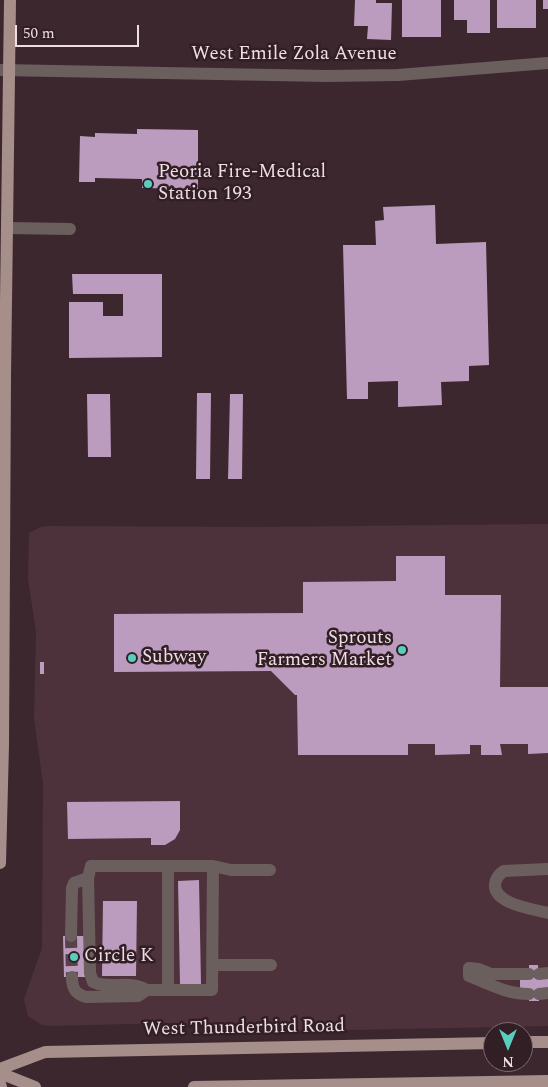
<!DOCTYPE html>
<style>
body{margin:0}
#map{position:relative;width:548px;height:1087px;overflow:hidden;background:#3d272f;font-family:Spectral,serif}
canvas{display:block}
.north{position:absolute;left:483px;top:1022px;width:50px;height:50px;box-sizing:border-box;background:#321e25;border:1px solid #7d6b71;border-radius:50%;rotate:180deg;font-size:14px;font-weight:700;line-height:20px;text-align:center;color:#eddee3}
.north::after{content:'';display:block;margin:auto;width:18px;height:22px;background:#59cebe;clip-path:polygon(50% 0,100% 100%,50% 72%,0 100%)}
.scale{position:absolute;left:15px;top:25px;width:124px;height:22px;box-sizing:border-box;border:2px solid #eddee3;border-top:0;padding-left:6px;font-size:15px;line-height:18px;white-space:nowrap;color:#eddee3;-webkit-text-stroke:4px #321e25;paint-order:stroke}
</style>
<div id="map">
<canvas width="548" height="1087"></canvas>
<div class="north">N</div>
<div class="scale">50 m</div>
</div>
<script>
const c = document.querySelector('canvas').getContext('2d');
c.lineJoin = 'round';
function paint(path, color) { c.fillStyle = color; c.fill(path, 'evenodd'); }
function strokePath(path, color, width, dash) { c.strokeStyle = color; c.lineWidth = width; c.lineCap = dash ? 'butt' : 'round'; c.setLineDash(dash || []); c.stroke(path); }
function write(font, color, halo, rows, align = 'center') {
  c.font = font + ' Spectral,serif'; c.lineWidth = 5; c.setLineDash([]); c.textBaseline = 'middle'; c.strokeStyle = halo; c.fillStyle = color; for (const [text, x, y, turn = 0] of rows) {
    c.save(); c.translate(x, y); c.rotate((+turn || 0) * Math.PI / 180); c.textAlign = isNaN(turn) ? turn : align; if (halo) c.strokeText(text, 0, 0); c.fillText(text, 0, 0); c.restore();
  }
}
paint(new Path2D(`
 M548 524V1026L299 1031 231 1029 171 1023 49 1026 42 1025 28 1016 24 999 42 948 43 783 34 718 36 632 28 579 29 533 41 527 48 526 258 527Z`), '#4e323b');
paint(new Path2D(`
 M355 0H376V3H392L391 40 367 39 368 26H354Z
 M402 0H441V37H402Z
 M454 0H490V33H467V20H454Z
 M497 0H536V28H497Z
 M543 0H548V9H543Z
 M137 129 198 130V189L142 188V179L95 178V182H79L80 136 95 137V133L137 134Z
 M435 205 436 244 486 242 489 365 469 366V381L441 382 442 405 398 407V381L368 382V399H347L343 245H376L375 221 384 220 383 207Z
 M72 274H162V357L69 358V302H103V316H123V294H73Z
 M197 393H211L210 479H196Z
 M87 394H110L111 457H88Z
 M230 394H243L242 479H228Z
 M396 556H445V595H501L500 687H548V753L528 754V744H500L502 755H481V745H470V754L435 755V744H408V755H298L297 695H295L271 671 114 672V614L303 613V582L396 581Z
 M40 662H44V674H40Z
 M180 801V830L175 839 165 845H151V838L68 839 67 802Z
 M199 880 201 984H180L178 881Z
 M103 901H137L136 976H102Z
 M63 936H84L85 977H64Z
 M529 965H538L539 977H548V990H539V1001H529V990H520V978H529Z`), '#bb9cbf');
strokePath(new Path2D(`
 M71 936 72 977`), '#57424a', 12, [12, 6]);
strokePath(new Path2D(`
 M0 70 327 76 398 75 548 63
 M8 228 70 229
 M168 866V990
 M213 866 212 990H147C129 979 110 990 93 982L90 973 88 878 91 866H213L231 870H270
 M548 869 504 871C499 874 496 878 495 884 493 904 533 909 548 913
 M71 936 72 888 74 883 88 878
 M212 965H271
 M529 974H491L479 969 469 968V976C489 984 507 994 529 994
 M539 974 548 973
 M72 977C72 988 75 994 86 997L138 996 147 990
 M539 994 548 993`), '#6b5f5d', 12);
strokePath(new Path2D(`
 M0 863 3 745 5 376 10 0
 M523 1042H548
 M0 1069 45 1052 493 1043
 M0 1073 35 1087
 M0 1084 1 1087
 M194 1087 548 1081`), '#a68f8a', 12);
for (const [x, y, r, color] of [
 [148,184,5,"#59cebe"],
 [402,650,5,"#59cebe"],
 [132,658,5,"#59cebe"],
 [74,957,5,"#59cebe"]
]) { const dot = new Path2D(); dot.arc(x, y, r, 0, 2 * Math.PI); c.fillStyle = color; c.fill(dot); strokePath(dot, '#321e25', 2); }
write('19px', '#eddee3', '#321e25', [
 ["West Emile Zola Avenue",294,55],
 ["West Thunderbird Road",244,1029,-1]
]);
write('19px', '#eddee3', '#321e25', [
 ["Peoria Fire-Medical",158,173],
 ["Station 193",158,195],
 ["Sprouts",392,639,"right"],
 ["Farmers Market",392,661,"right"],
 ["Subway",142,658],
 ["Circle K",84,957]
], 'left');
</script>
